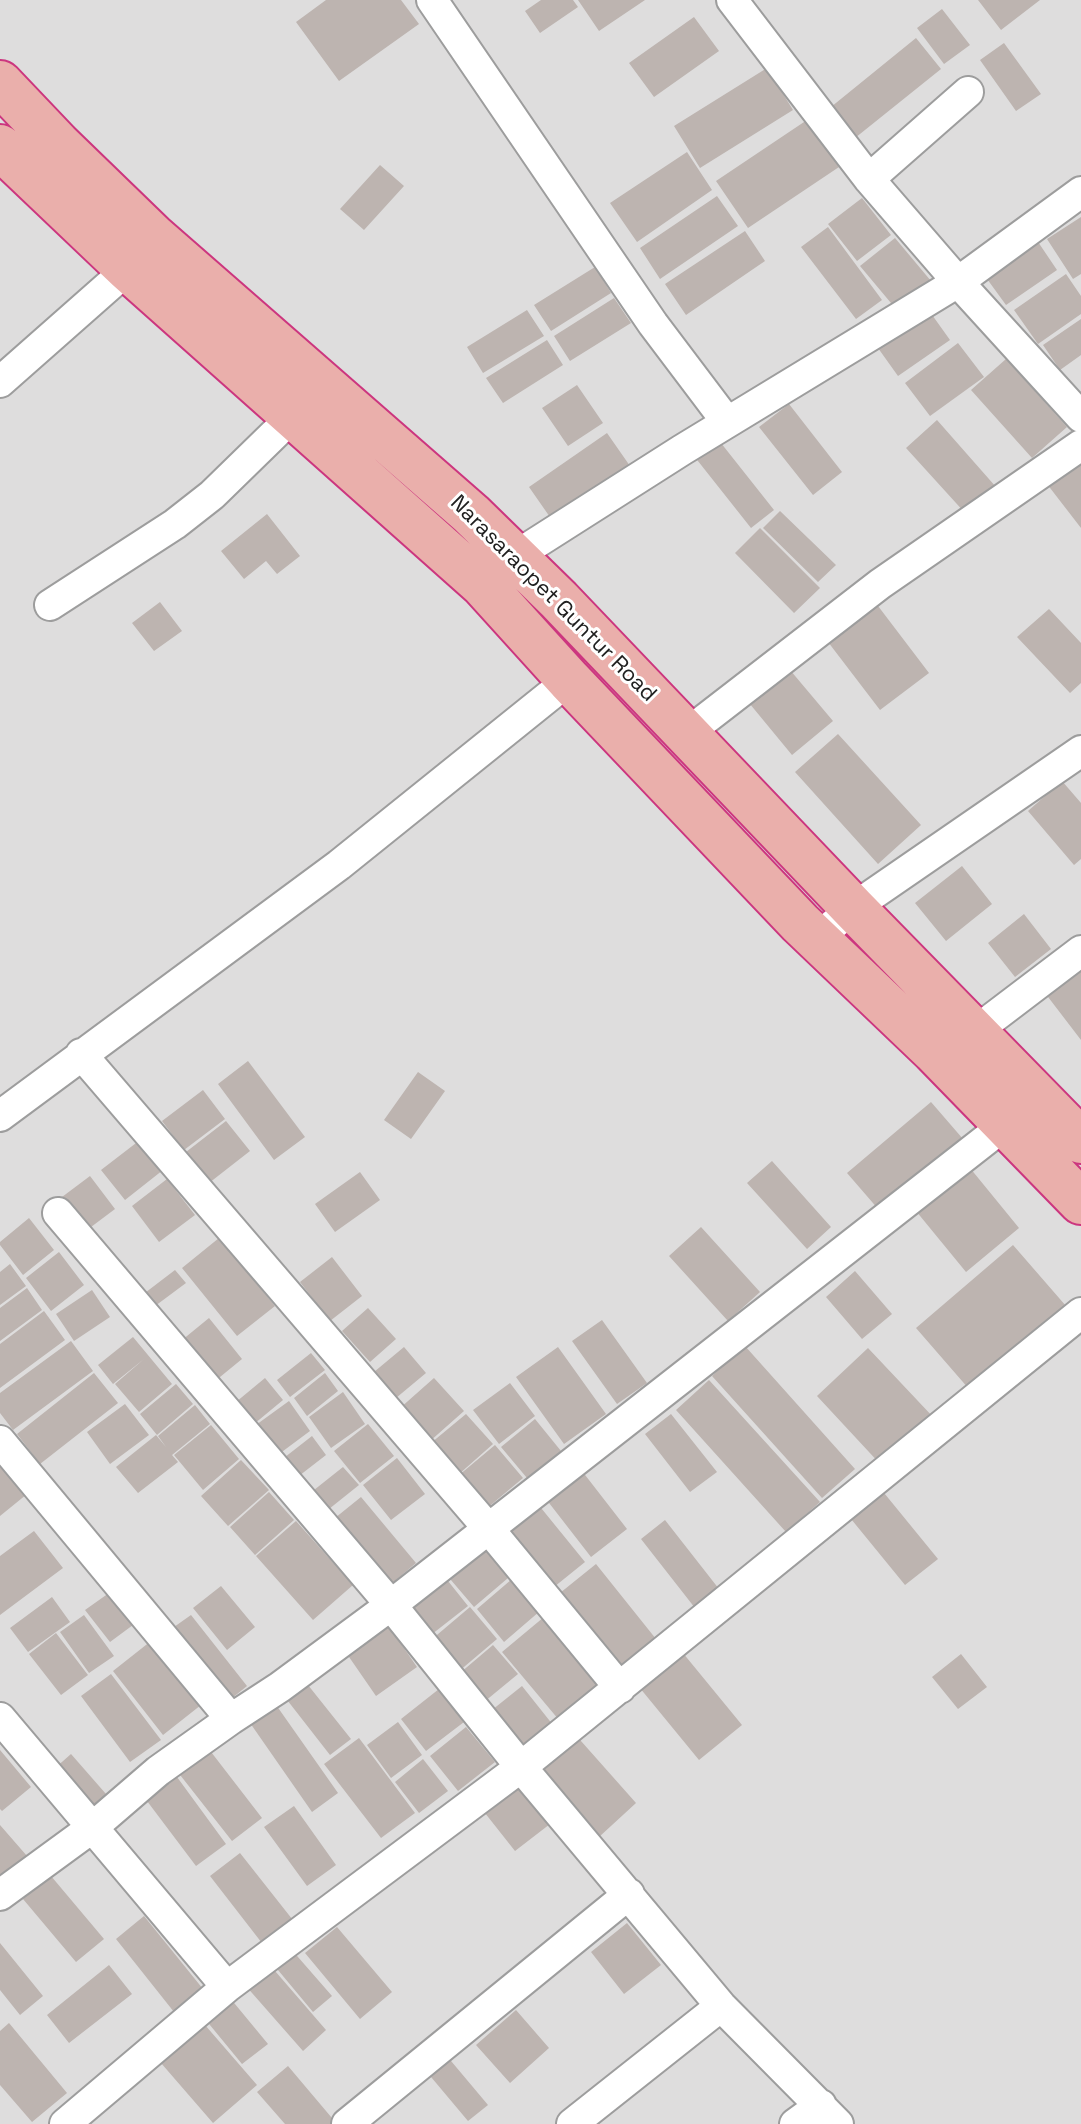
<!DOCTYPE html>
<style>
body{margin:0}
canvas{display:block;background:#f0ece7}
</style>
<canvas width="1081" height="2124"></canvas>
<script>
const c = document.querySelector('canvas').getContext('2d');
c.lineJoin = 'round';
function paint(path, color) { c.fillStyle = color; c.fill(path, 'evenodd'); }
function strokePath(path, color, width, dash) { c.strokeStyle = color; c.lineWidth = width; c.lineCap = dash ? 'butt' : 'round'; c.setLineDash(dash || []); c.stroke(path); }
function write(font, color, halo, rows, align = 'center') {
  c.font = font + ' "Space Grotesk",sans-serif'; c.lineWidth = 6; c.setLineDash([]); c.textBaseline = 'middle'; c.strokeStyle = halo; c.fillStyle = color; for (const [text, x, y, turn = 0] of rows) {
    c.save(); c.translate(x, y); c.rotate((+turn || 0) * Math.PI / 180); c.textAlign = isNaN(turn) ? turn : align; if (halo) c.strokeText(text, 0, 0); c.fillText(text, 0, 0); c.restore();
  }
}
paint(new Path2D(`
 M0 0H1081V2124H0Z`), '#dedddd');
paint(new Path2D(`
 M326 0H401L419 24 339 81 296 22Z
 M541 0H573L578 7 540 33 525 11Z
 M578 0H645L599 31Z
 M978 0H1040L1001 30Z
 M942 9 970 45 944 64 917 28Z
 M694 17 719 51 654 97 629 63Z
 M916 38 941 69 855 138 831 107Z
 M1004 43 1041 94 1016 111 980 60Z
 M767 68 793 110 700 168 674 126Z
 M807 120 839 167 748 228 716 181Z
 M687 152 712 190 637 242 610 203Z
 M380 165 404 186 364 230 340 209Z
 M717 196 738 226 660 279 640 248Z
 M862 198 891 235 857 261 828 224Z
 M1081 217V274L1073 279 1047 239Z
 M828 227 882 300 856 319 801 247Z
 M745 231 765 261 686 315 665 284Z
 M1034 236 1057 270 1006 305 982 272Z
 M895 238 931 281 896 309 860 266Z
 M595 267 611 293 551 331 534 305Z
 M1066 274 1081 296V314L1038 344 1014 310Z
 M614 298 631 323 570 361 554 336Z
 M527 310 544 336 483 373 467 347Z
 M930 312 950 340 898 376 878 348Z
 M1081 319V355L1060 370 1043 345Z
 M547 340 563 365 503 403 486 378Z
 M958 343 984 377 930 416 905 383Z
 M1006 359 1067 427 1032 458 971 390Z
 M577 385 603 423 568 446 542 408Z
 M789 404 842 472 813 495 759 427Z
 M937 420 996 487 966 514 906 448Z
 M607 433 630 466 552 520 529 487Z
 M717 438 774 510 751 528 694 456Z
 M1081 458V528L1047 484Z
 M780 511 836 565 818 582 763 528Z
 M267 514 300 556 277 574 266 561 244 579 221 551Z
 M760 528 820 588 794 613 735 553Z
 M160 602 182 631 154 651 132 623Z
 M875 602 929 673 880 710 825 638Z
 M1049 609 1081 643V683L1070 693 1017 637Z
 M785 664 833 721 792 755 745 698Z
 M838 734 921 825 878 864 795 772Z
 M1062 781 1081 803V859L1074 865 1028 811Z
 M962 866 992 904 946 941 915 903Z
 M1024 914 1051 949 1015 977 988 943Z
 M1081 965V1040L1045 993Z
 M248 1061 305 1137 274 1160 218 1084Z
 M418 1072 445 1091 411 1139 384 1120Z
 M203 1090 225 1119 184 1150 162 1121Z
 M931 1102 963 1139 879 1210 847 1173Z
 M226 1121 250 1151 209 1183 186 1152Z
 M140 1140 163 1170 125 1200 101 1170Z
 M772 1161 831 1227 807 1249 747 1183Z
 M970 1168 1019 1228 966 1272 916 1211Z
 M360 1172 380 1200 335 1232 315 1204Z
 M90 1176 115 1209 87 1230 62 1197Z
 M167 1179 195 1215 159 1242 132 1206Z
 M29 1218 54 1250 23 1275 0 1245V1242Z
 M701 1227 760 1292 728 1321 669 1256Z
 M219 1238 275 1306 237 1336 182 1268Z
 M1013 1245 1066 1306 969 1389 916 1328Z
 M59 1252 84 1285 51 1311 26 1278Z
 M332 1257 362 1296 330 1321 300 1282Z
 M10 1264 26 1286 0 1305V1272Z
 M175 1270 186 1283 147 1312 137 1299Z
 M855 1271 892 1314 862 1339 826 1297Z
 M27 1288 42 1310 0 1341V1308Z
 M92 1290 110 1317 74 1341 56 1314Z
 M368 1308 396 1339 370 1362 342 1331Z
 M44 1311 65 1340 0 1388V1344Z
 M209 1318 242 1359 209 1386 176 1345Z
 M602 1320 647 1383 617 1404 572 1341Z
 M133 1337 172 1384 139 1412 115 1384 144 1359 113 1384 98 1365Z
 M71 1341 93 1371 13 1430 0 1413V1393Z
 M745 1346 855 1469 822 1498 712 1376Z
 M404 1347 426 1373 396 1398 374 1372Z
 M558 1347 606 1414 564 1444 516 1377Z
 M868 1348 934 1418 882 1466 817 1396Z
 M311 1353 325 1370 290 1397 277 1380Z
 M94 1373 118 1403 40 1464 17 1434Z
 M325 1373 338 1391 307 1416 294 1398Z
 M265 1378 283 1400 248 1429 230 1407Z
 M434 1378 464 1411 429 1442 399 1409Z
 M709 1380 820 1502 786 1532 676 1410Z
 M510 1383 535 1416 499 1444 473 1410Z
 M176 1384 193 1404 157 1435 140 1414Z
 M343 1392 365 1424 331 1448 309 1417Z
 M289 1401 310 1431 271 1460 249 1430Z
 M125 1404 149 1435 110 1464 87 1432Z
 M195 1405 210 1424 172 1455 178 1462 138 1493 116 1467 156 1435 166 1447 158 1436Z
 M466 1414 493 1444 458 1475 431 1443Z
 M671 1414 717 1472 690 1492 645 1434Z
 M535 1419 561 1451 527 1478 501 1447Z
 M368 1424 394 1456 360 1483 334 1451Z
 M211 1425 239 1459 203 1490 174 1455Z
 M312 1436 326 1455 295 1479 280 1461Z
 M495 1445 523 1478 486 1509 458 1476Z
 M0 1450 32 1490 0 1516Z
 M397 1458 425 1494 391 1520 363 1485Z
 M241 1460 269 1490 228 1526 201 1496Z
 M343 1467 359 1485 324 1513 309 1494Z
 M582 1471 627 1529 591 1557 546 1499Z
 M880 1488 938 1559 905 1585 847 1514Z
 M269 1492 294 1520 255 1555 230 1527Z
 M361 1497 416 1563 390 1585 335 1518Z
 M537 1503 585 1562 554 1587 505 1529Z
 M665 1520 719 1589 695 1608 641 1539Z
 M296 1521 353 1585 313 1620 256 1556Z
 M34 1531 63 1568 0 1615V1556Z
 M480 1544 508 1578 474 1607 445 1573Z
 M596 1564 656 1639 621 1668 560 1593Z
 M444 1576 468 1606 427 1638 403 1609Z
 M512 1579 540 1611 504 1642 477 1609Z
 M221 1586 255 1627 227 1650 193 1608Z
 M109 1593 133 1625 110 1642 85 1610Z
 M52 1597 70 1622 28 1652 10 1628Z
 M470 1607 497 1639 458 1672 431 1640Z
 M84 1615 114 1656 89 1673 60 1632Z
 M191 1615 247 1686 231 1699 174 1627Z
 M544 1617 600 1685 559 1720 502 1652Z
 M388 1625 417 1667 376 1696 347 1654Z
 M56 1633 88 1675 61 1695 29 1654Z
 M151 1641 201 1705 163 1735 113 1671Z
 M493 1645 518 1674 484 1702 460 1673Z
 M678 1647 742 1725 699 1760 635 1682Z
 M961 1654 987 1687 958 1709 932 1677Z
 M111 1674 161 1740 130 1762 81 1696Z
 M304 1680 351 1739 330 1755 284 1696Z
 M522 1686 553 1725 523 1749 492 1710Z
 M439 1689 464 1722 426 1751 401 1719Z
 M274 1702 338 1793 312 1812 248 1720Z
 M398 1722 422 1755 391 1778 367 1745Z
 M466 1727 495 1762 458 1791 430 1756Z
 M573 1732 636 1803 599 1837 535 1765Z
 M359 1738 415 1813 381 1838 324 1764Z
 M208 1748 262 1818 232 1841 177 1771Z
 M0 1750 31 1787 2 1811 0 1809Z
 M71 1754 106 1794 89 1809 54 1769Z
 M423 1759 448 1791 419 1813 395 1782Z
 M177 1777 226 1844 196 1866 147 1801Z
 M516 1781 550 1824 515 1851 481 1808Z
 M294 1806 336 1865 307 1886 264 1827Z
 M0 1825 27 1856 0 1879Z
 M240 1853 296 1924 265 1947 210 1876Z
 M51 1876 104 1939 76 1962 23 1899Z
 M144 1916 203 1989 174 2012 116 1939Z
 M627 1923 661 1965 624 1994 591 1952Z
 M337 1927 392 1992 360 2019 305 1953Z
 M0 1943 43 1996 20 2015 0 1990Z
 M291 1949 332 1996 313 2012 273 1964Z
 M269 1964 326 2030 303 2051 245 1985Z
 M109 1965 132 1994 69 2043 47 2015Z
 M230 1998 268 2044 242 2064 205 2019Z
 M516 2010 549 2048 510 2083 476 2045Z
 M9 2023 67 2093 32 2122 0 2085V2031Z
 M205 2025 257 2085 213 2123 161 2063Z
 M446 2055 488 2105 468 2121 426 2071Z
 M288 2066 337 2124H285L257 2092Z`), '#bdb4b0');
const minor = new Path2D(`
 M432 0 653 324 727 422
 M732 0 869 179 958 282 1081 417
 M869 179 968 92
 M0 382 128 269
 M514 557 682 450 958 282 1081 192
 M50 605 175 524 212 495 293 416
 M686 734 880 584 1081 445
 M816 939 853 908 1081 751
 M973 1033 1081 951
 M81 1054 488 1528 620 1688
 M0 1116 339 865 569 680
 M58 1213 391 1605 521 1767 721 2006 838 2124
 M0 1441 231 1719
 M0 1718 227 1987
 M0 1895 93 1827 158 1771 231 1719 280 1687 391 1605 1006 1124
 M65 2124 227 1987 521 1767 1081 1313
 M347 2124 629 1894
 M572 2124 721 2006
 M795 2124 821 2105`);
const trunk = new Path2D(`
 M0 83 58 144 153 236 471 514 559 600 853 908 1081 1141
 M0 147 128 269 482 584 569 680 800 923 934 1051 1081 1202`);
strokePath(minor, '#9d9d9d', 34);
strokePath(trunk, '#cc367f', 48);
strokePath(minor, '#fff', 30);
strokePath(trunk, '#eaafab', 44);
write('22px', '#202020', '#fff', [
 ["Narasaraopet Guntur Road",553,599,45]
]);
</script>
